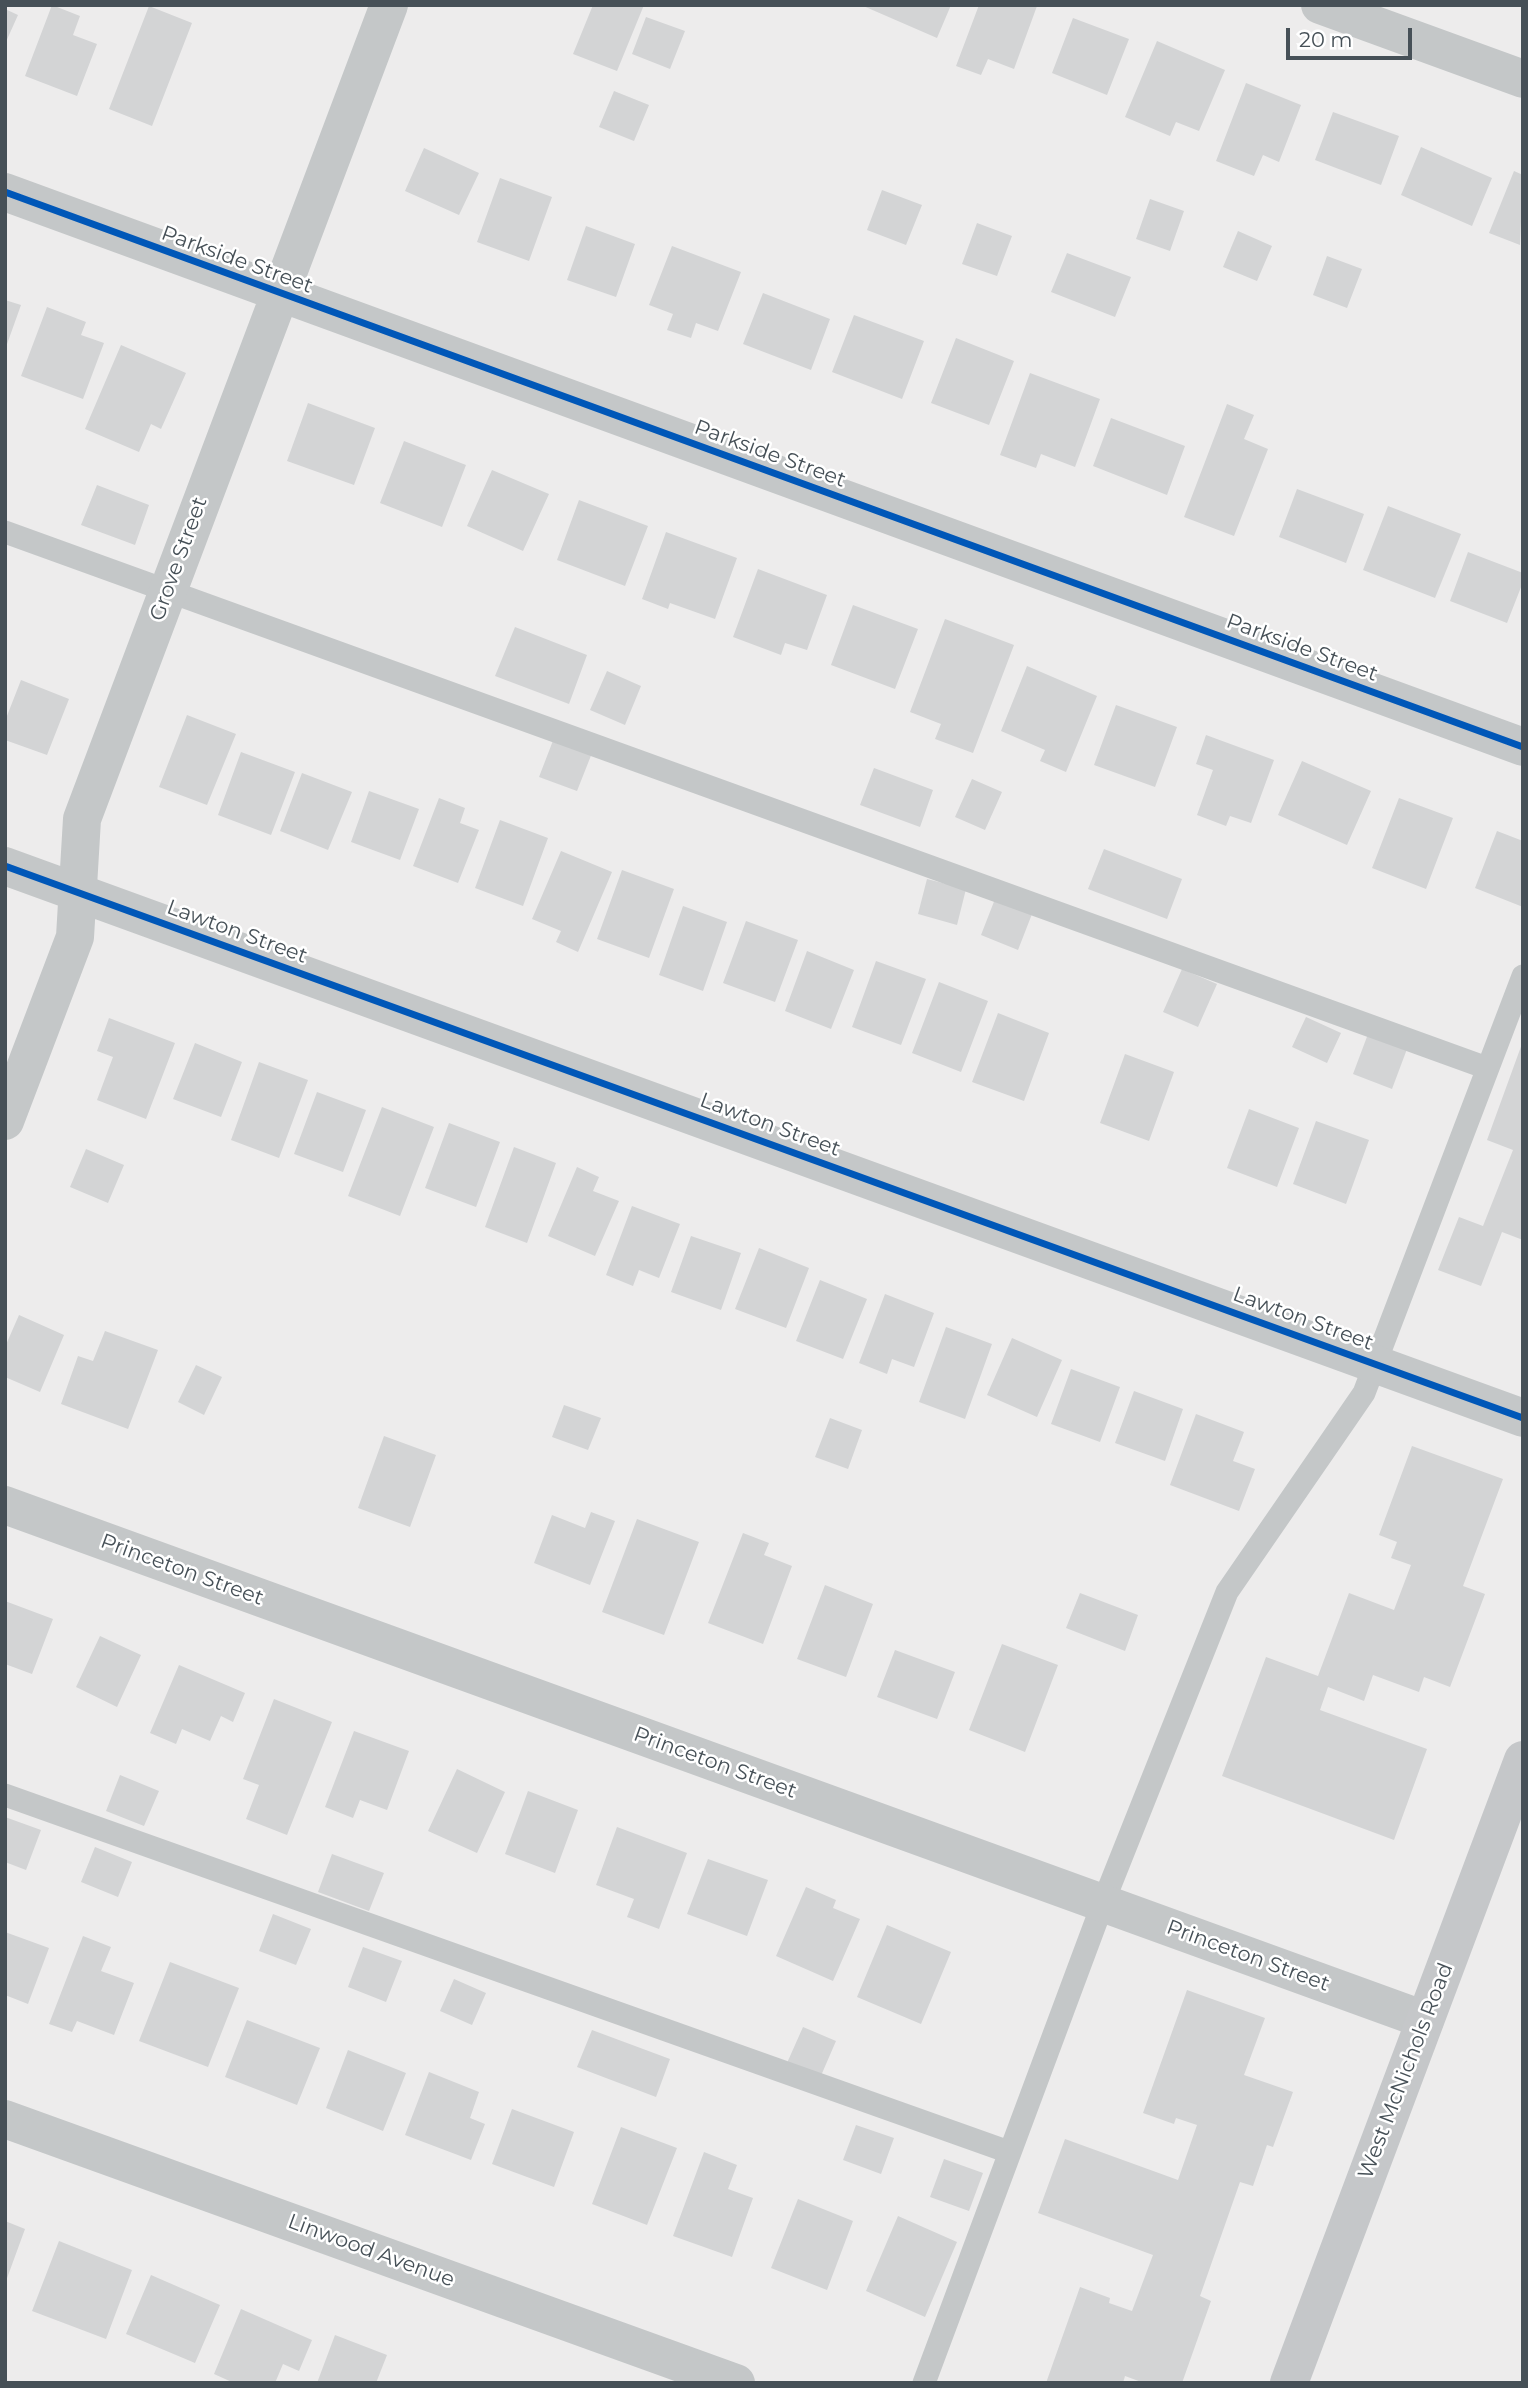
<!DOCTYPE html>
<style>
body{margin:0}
#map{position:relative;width:1528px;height:2388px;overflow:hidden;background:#edecec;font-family:Montserrat,sans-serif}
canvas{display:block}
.frame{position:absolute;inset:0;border:7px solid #465057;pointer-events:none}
.scale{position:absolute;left:1286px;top:28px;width:126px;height:32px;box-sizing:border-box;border:4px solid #465057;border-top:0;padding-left:9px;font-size:21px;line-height:24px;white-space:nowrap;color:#465057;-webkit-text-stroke:5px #fff;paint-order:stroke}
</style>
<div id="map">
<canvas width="1528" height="2388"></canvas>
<div class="frame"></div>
<div class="scale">20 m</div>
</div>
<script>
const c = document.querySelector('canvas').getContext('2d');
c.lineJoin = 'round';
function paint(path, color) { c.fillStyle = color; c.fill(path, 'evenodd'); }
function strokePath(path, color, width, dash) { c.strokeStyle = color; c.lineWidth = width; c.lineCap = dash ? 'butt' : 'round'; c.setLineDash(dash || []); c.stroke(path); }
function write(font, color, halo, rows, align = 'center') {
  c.font = font + ' Montserrat,sans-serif'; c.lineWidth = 5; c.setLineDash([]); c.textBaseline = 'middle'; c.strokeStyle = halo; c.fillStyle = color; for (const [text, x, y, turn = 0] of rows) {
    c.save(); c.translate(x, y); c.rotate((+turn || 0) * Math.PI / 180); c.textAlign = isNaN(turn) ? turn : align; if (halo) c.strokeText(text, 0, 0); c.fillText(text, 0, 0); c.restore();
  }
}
paint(new Path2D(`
 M52 5 80 16 73 35 97 44 77 96 25 76Z
 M593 5H644L617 71 573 54Z
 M861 5H951L937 38Z
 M979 5 1037 6 1014 69 988 59 981 75 956 66Z
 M149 6 192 23 152 126 109 109Z
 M5 9 18 15 5 44Z
 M646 17 685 31 670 69 632 54Z
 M1073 18 1129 39 1107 95 1052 73Z
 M1157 41 1225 70 1199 131 1176 122 1170 136 1125 117Z
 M1246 83 1301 105 1279 162 1263 155 1254 176 1216 161Z
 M614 91 649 105 634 141 599 127Z
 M1333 112 1399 136 1381 185 1315 160Z
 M1421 147 1492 178 1472 226 1401 195Z
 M424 148 479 173 459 215 405 191Z
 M1514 171 1523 175 1520 245 1489 233Z
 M500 178 552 197 529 261 477 242Z
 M882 190 922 205 906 245 867 230Z
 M1150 199 1184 211 1170 251 1136 239Z
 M977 223 1012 236 997 276 962 264Z
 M586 226 635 244 616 297 567 280Z
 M1238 231 1272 246 1257 281 1223 267Z
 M672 246 741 272 718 331 696 323 691 338 667 330 673 314 649 305Z
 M1067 253 1131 277 1115 317 1051 292Z
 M1327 256 1362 269 1347 308 1313 295Z
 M763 293 830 319 811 370 743 344Z
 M5 300 21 305 6 347H5Z
 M47 307 86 322 81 335 104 343 83 399 21 376Z
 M854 315 924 341 902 399 832 372Z
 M956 338 1014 361 989 425 931 403Z
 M121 345 186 373 161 429 151 424 139 452 85 429Z
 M1030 373 1100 399 1075 467 1041 454 1036 468 1000 455Z
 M308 403 375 428 354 485 287 461Z
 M1227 404 1254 415 1244 439 1268 449 1234 536 1184 517Z
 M1111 418 1185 446 1167 495 1093 466Z
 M404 441 466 465 442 527 380 503Z
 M492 470 549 494 523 551 467 526Z
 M97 485 149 505 135 545 81 525Z
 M1297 489 1364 514 1346 563 1279 537Z
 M579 500 648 526 625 586 557 560Z
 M1388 506 1461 534 1435 598 1363 570Z
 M666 532 737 558 715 619 670 603 668 609 642 599Z
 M1468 552 1523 573V582L1507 623 1450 601Z
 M758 569 827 595 807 650 785 643 781 655 733 637Z
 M853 605 918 629 895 689 831 665Z
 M945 619 1014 645 973 753 935 739 941 724 910 712Z
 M515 627 587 655 569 704 495 676Z
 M1027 666 1097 696 1066 772 1040 761 1045 750 1001 731Z
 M607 671 641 686 625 725 590 710Z
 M21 680 69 699 47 755 5 740V721Z
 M1116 705 1177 727 1155 787 1094 765Z
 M187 715 236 734 207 805 159 787Z
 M1206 735 1274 760 1251 823 1230 816 1226 826 1197 815 1213 770 1196 764Z
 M554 738 592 753 577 791 539 777Z
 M241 752 295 772 271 835 218 815Z
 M1302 761 1371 791 1347 845 1278 815Z
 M874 768 933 790 920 827 860 805Z
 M302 773 352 792 328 850 280 831Z
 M972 779 1002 792 985 830 955 817Z
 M369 791 419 809 400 860 351 842Z
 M439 798 465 808 460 823 479 830 458 883 413 866Z
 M1399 798 1453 818 1426 889 1372 868Z
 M500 820 548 838 523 906 475 888Z
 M1497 831 1523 841V907L1475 888Z
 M1104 849 1182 879 1167 919 1088 889Z
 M561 851 612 872 578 952 556 942 561 931 532 919Z
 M622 870 674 889 649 958 597 939Z
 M927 879 966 889 957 925 918 914Z
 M995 899 1032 914 1018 950 981 935Z
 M683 906 727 922 703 991 659 975Z
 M746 921 798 940 775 1002 723 983Z
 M807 951 854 970 831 1029 785 1011Z
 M876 961 926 979 901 1045 852 1027Z
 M1182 969 1217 984 1198 1027 1163 1012Z
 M939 982 988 1001 961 1072 912 1053Z
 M998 1013 1049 1033 1024 1101 972 1082Z
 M1306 1017 1341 1033 1327 1063 1292 1047Z
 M109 1018 175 1043 146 1119 97 1100 113 1057 97 1051Z
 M1368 1034 1407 1049 1392 1089 1353 1074Z
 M1523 1041V1240L1502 1232 1481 1286 1438 1270 1459 1217 1483 1226 1513 1150 1487 1140Z
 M195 1043 242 1062 221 1117 173 1099Z
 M1125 1054 1174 1072 1149 1141 1100 1123Z
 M259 1062 308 1080 279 1158 231 1140Z
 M317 1092 366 1110 343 1172 294 1154Z
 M382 1107 434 1127 400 1216 348 1196Z
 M1249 1109 1299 1128 1277 1187 1227 1168Z
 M1316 1121 1369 1140 1346 1204 1293 1184Z
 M449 1123 500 1142 476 1207 425 1188Z
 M514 1147 556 1163 527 1243 485 1227Z
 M86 1149 124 1165 108 1203 70 1187Z
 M577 1167 599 1177 593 1191 619 1201 595 1256 548 1236Z
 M632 1206 680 1224 659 1278 639 1270 633 1286 606 1275Z
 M691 1236 741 1253 721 1310 671 1292Z
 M759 1248 809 1268 786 1328 735 1309Z
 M820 1280 867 1299 843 1359 796 1341Z
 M885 1294 934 1313 914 1367 892 1359 887 1374 859 1363Z
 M19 1315 64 1335 40 1392 5 1377V1347Z
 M946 1327 992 1344 965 1419 919 1402Z
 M105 1331 158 1350 128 1429 61 1404 78 1356 93 1361Z
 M1012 1338 1062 1360 1037 1417 987 1395Z
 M196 1365 222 1377 204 1415 178 1402Z
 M1071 1369 1120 1387 1100 1442 1051 1424Z
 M1134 1391 1183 1409 1165 1461 1115 1443Z
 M564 1405 601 1418 588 1450 552 1437Z
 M1196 1414 1244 1432 1233 1461 1255 1469 1239 1511 1170 1485Z
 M830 1418 862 1430 848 1469 815 1457Z
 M384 1436 436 1455 410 1527 358 1508Z
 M1412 1446 1503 1479 1463 1586 1485 1594 1450 1687 1424 1677 1419 1692 1373 1675 1364 1701 1328 1687 1320 1710 1427 1749 1394 1840 1222 1776 1266 1657 1318 1676 1349 1593 1394 1610 1411 1565 1391 1558 1397 1542 1379 1535Z
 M591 1512 615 1521 590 1585 534 1563 552 1515 585 1528Z
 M637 1519 699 1542 664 1635 602 1612Z
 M743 1533 769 1543 764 1555 792 1566 763 1644 708 1623Z
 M825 1585 873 1604 846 1677 797 1659Z
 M1080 1593 1138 1615 1125 1651 1066 1628Z
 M5 1601 53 1619 32 1674 5 1664Z
 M100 1636 141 1655 117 1707 76 1687Z
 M1002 1644 1058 1665 1025 1752 969 1730Z
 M895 1650 955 1672 937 1719 877 1697Z
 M179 1665 245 1693 233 1722 221 1716 210 1741 182 1729 176 1744 150 1733Z
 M274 1699 332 1722 287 1835 246 1819 259 1785 243 1779Z
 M354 1731 409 1751 387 1810 360 1800 353 1818 325 1807Z
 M457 1769 505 1792 477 1853 428 1831Z
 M120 1775 159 1791 144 1826 106 1811Z
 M528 1791 578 1810 555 1873 505 1854Z
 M5 1817 41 1830 26 1870 5 1862Z
 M617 1827 687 1853 659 1929 627 1917 634 1899 596 1885Z
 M95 1847 132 1862 118 1897 81 1882Z
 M332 1854 384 1873 369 1911 318 1892Z
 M708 1859 768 1880 747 1936 687 1914Z
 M806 1887 836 1900 833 1908 860 1919 833 1981 776 1956Z
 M273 1914 311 1929 296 1965 259 1951Z
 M887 1925 951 1952 921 2024 857 1997Z
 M5 1932 49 1948 28 2004 5 1995Z
 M83 1936 111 1947 101 1971 134 1983 114 2035 77 2021 72 2032 49 2024Z
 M363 1947 402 1961 386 2002 348 1987Z
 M170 1962 239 1988 208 2067 139 2041Z
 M454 1979 486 1993 472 2025 440 2011Z
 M1187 1990 1265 2018 1244 2075 1293 2092 1273 2147 1267 2145 1253 2186 1240 2182 1200 2296 1211 2301 1182 2383H1144L1125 2376 1123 2383H1046L1080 2287 1110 2298 1109 2303 1132 2311 1153 2255 1038 2213 1065 2139 1178 2180 1197 2125 1176 2118 1174 2124 1143 2113Z
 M247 2020 320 2048 297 2105 225 2077Z
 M803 2027 836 2041 820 2078 787 2063Z
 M592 2030 670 2059 656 2097 577 2067Z
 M348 2050 406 2073 383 2131 326 2108Z
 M429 2072 479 2092 470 2118 485 2124 471 2160 405 2135Z
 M512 2109 574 2132 554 2187 492 2164Z
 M856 2125 894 2138 881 2174 843 2160Z
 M621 2127 677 2148 647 2225 592 2204Z
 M704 2152 737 2165 728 2189 753 2198 732 2257 673 2236Z
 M944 2159 983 2173 969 2211 930 2197Z
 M798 2199 853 2221 827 2290 771 2268Z
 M898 2216 957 2242 925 2317 866 2291Z
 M5 2221 25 2229 6 2281H5Z
 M59 2241 132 2270 106 2339 32 2311Z
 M151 2275 220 2305 195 2363 126 2334Z
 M241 2309 312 2340 299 2371 283 2364 275 2383H234L214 2374Z
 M335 2335 387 2355 376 2383H317Z`), '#d3d4d5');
strokePath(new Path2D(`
 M5 532 1487 1068
 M5 1795 1009 2152
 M924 2383 1103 1903 1227 1592 1364 1393 1523 976`), '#c4c7c8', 23);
strokePath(new Path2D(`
 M1320 5 1523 79
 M5 192 1523 747
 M5 866 1523 1418
 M5 1121 75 937 82 819 389 5
 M5 1505 1425 2020
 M5 2119 736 2383`), '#c4c7c8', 38);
strokePath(new Path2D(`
 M1289 2383 1523 1760`), '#c5c7c9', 38);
strokePath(new Path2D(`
 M5 192 1523 747
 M5 866 1523 1418`), '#0057b8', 7);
write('21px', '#465057', '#fff', [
 ["Parkside Street",237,260,20],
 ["Parkside Street",770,454,20],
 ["Grove Street",179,559,-70],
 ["Parkside Street",1302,648,20],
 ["Lawton Street",237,932,20],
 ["Lawton Street",770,1125,20],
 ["Lawton Street",1303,1319,20],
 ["Princeton Street",182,1570,20],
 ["Princeton Street",715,1763,20],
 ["Princeton Street",1248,1956,20],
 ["West McNichols Road",1406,2071,-69],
 ["Linwood Avenue",371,2251,20]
]);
</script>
